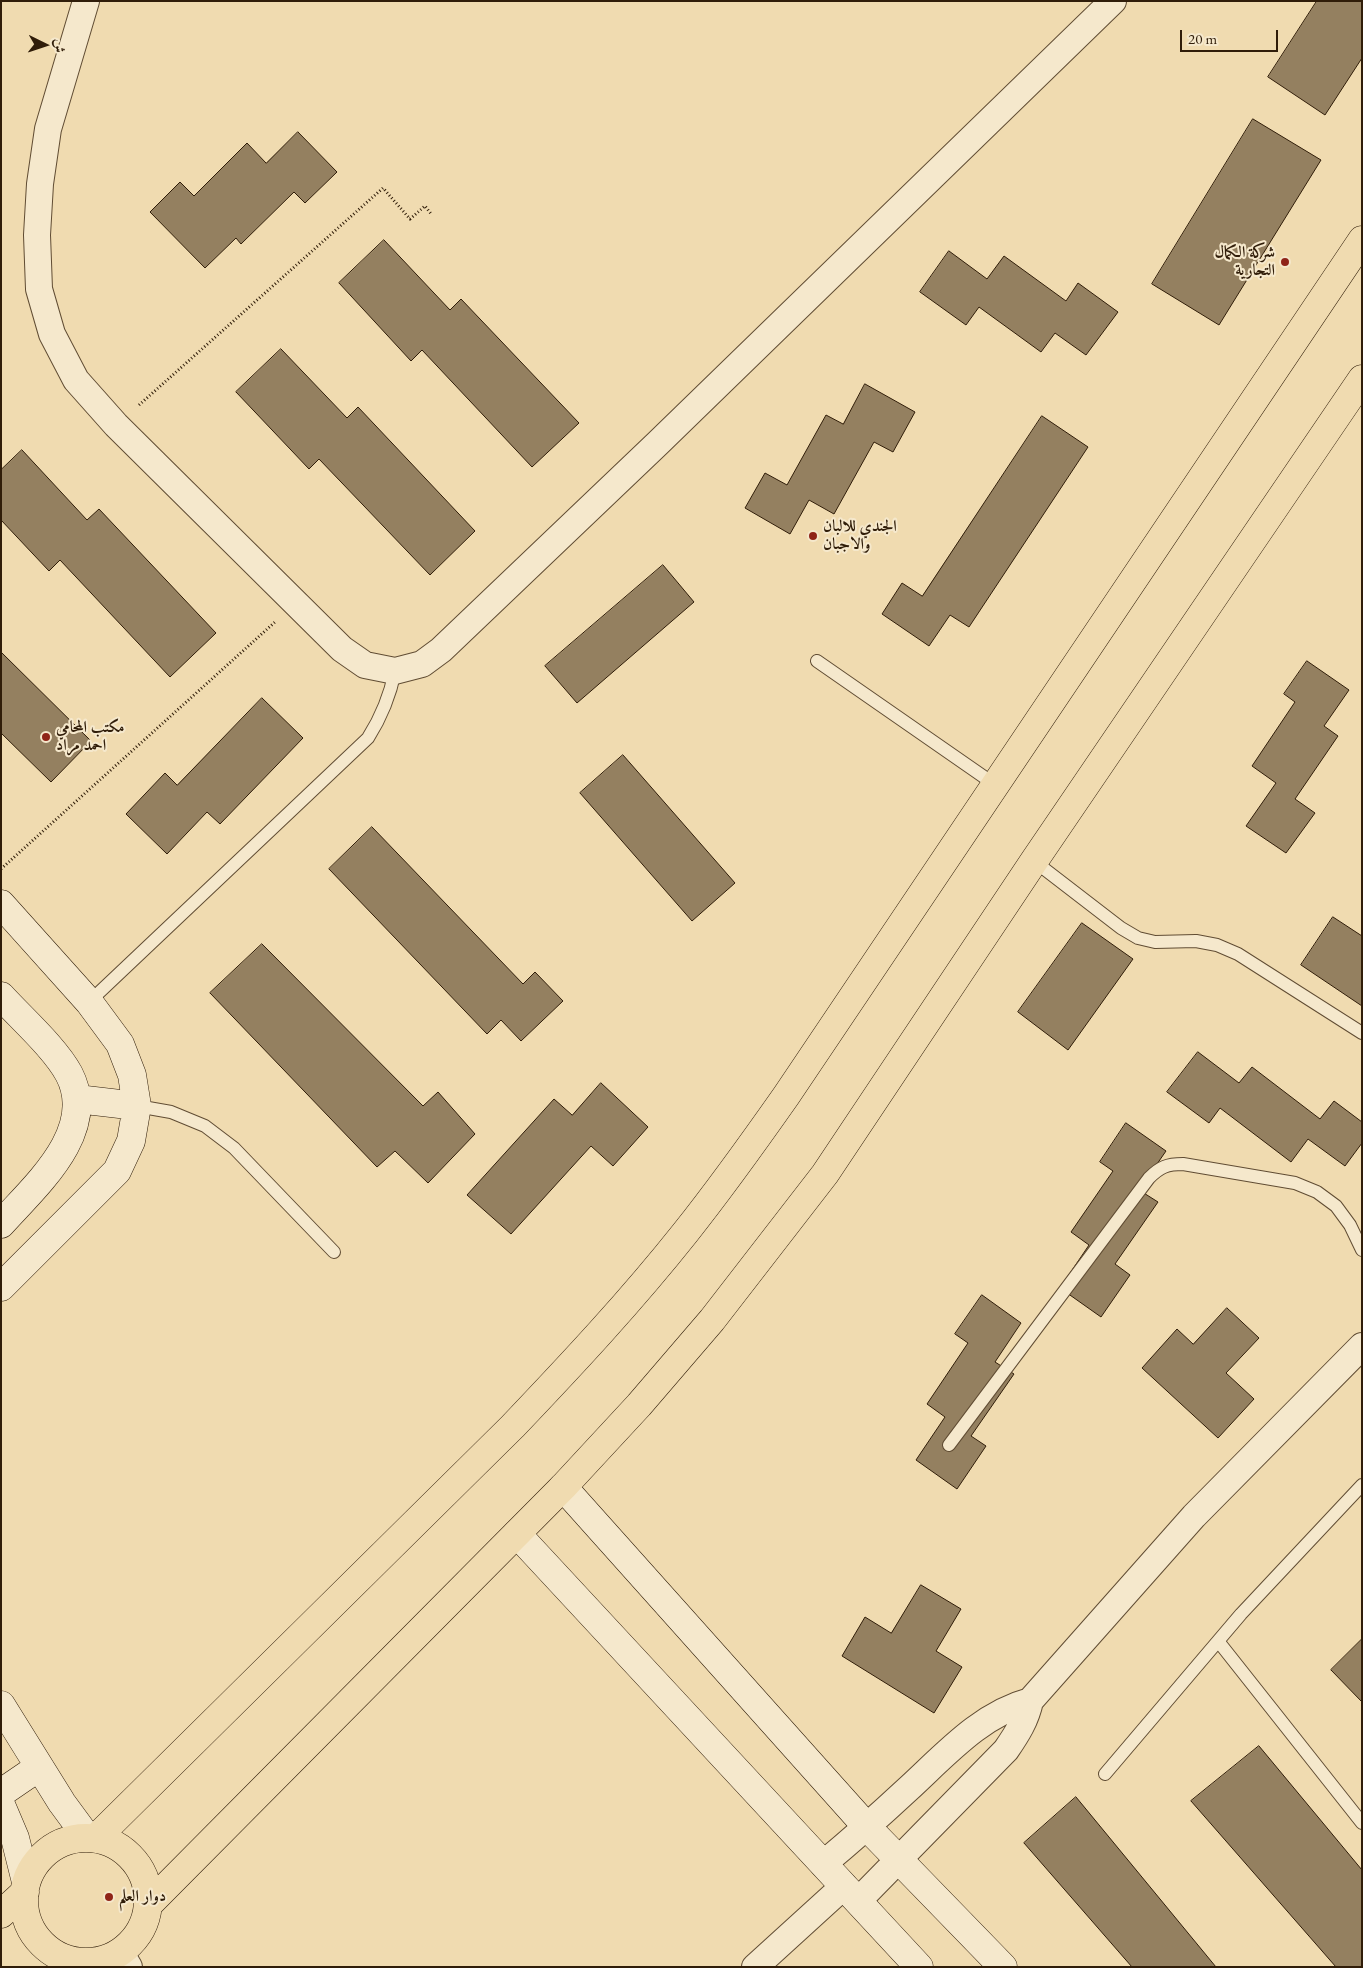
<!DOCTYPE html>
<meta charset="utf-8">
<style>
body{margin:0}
#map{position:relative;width:1363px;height:1968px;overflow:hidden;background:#f0dbb0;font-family:"EB Garamond",Amiri,serif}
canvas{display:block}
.frame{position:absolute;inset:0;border:2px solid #301d09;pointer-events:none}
.north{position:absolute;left:20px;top:20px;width:50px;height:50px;-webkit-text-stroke:4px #f5e8cc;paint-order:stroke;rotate:94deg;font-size:14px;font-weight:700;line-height:20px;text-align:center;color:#301d09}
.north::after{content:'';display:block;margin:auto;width:18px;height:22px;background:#301d09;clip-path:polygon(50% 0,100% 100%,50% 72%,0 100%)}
.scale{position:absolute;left:1180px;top:30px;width:98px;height:22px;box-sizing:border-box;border:2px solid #301d09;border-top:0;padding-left:6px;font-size:15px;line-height:18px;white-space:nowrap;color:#301d09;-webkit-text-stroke:4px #f5e8cc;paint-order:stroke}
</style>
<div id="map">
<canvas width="1363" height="1968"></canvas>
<div class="frame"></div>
<div class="north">ش</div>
<div class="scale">20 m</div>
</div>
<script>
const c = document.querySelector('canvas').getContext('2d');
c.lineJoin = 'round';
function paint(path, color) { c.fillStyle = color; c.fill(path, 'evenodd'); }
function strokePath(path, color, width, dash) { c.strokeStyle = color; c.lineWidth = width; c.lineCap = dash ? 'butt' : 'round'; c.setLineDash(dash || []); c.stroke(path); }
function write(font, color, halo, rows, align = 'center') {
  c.font = font + ' "EB Garamond",Amiri,serif'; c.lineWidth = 4; c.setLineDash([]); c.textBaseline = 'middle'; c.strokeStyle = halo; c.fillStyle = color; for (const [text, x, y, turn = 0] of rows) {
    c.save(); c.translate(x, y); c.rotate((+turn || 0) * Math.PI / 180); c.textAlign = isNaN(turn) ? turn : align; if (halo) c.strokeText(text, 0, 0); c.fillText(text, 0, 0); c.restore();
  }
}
const building = new Path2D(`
 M1317 1H1362V58L1325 115 1268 77Z
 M1253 119 1321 160 1219 325 1152 284Z
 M298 132 337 172 305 203 294 192 241 244 236 238 205 268 150 212 180 182 194 196 247 143 266 163Z
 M384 240 450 310 461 299 579 423 532 467 422 350 411 361 339 283Z
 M949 251 987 279 1004 256 1066 301 1078 283 1118 312 1086 355 1055 333 1041 352 979 307 966 325 920 292Z
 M281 349 347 418 358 407 475 531 430 575 319 459 309 469 236 392Z
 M865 384 915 412 893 452 874 442 834 514 809 500 790 534 745 508 765 473 787 485 826 415 843 424Z
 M1042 416 1088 447 969 627 950 615 929 646 882 614 902 583 922 596Z
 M22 450 87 520 99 509 216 633 170 677 60 560 49 571 1 520V470Z
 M663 565 694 602 577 703 545 666Z
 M1 652 91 741 51 782 1 733Z
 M1307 661 1349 690 1324 726 1338 736 1295 799 1315 813 1286 853 1246 826 1276 783 1252 766 1295 702 1284 694Z
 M262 698 303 738 220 824 207 812 167 854 126 814 165 773 177 785Z
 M623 755 735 883 692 921 580 793Z
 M372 827 523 984 535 972 563 1001 521 1041 501 1020 487 1034 329 869Z
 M1333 917 1362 936V1006L1301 965Z
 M1082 923 1133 959 1068 1050 1018 1012Z
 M262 944 423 1106 438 1092 475 1134 428 1183 395 1151 377 1167 210 993Z
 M1198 1052 1239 1083 1252 1067 1320 1119 1334 1101 1362 1122V1143L1345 1166 1308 1139 1291 1162 1220 1108 1209 1123 1167 1092Z
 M601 1083 648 1127 613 1166 591 1146 511 1234 467 1195 554 1099 572 1115Z
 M1126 1123 1166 1151 1139 1190 1158 1202 1115 1264 1130 1275 1101 1317 1060 1288 1089 1245 1071 1232 1113 1171 1100 1162Z
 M982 1295 1021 1323 995 1362 1014 1374 971 1436 986 1446 957 1489 916 1460 945 1417 927 1404 968 1343 955 1334Z
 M1227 1308 1259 1338 1226 1373 1254 1399 1218 1438 1142 1368 1177 1329 1193 1344Z
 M921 1585 961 1609 936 1651 962 1667 934 1713 842 1656 865 1617 891 1633Z
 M1362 1639V1702L1331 1670Z
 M1259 1746 1362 1870V1967H1336L1191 1801Z
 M1076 1797 1216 1967H1132L1024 1843Z`);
paint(building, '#948060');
strokePath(building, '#301d09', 1);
const lane = new Path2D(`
 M817 661 997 786
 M1034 861 1121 928 1138 938 1155 942 1196 941 1217 945 1238 954 1362 1033
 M89 1002 368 738C382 716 390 696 395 671
 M137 1106 171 1112 205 1126 234 1148 334 1252
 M949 1445 1149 1178C1160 1167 1167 1164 1183 1164L1295 1183 1317 1192 1336 1206 1350 1225 1362 1250
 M1218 1641 1362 1823
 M1105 1774 1241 1614 1362 1485`);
const street = new Path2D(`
 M86 1 48 129 40 184 37 235 39 289 52 334 76 380 116 425 342 649 365 665 395 671 422 664 441 650 657 444 1113 1
 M823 1864C852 1840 880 1815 908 1789 945 1755 981 1714 1030 1701
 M858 1901 1006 1750C1017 1734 1026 1720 1030 1701L1194 1516 1362 1346
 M120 1952 129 1967
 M755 1967 844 1886`);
const secondary = new Path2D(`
 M1 904 89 1002 120 1044 132 1075 137 1106 131 1141 117 1171 1 1287
 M1 996C22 1019 55 1048 69 1074 99 1131 35 1186 1 1224
 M77 1099 137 1106
 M563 1487 867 1827 1003 1967
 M517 1534 919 1967
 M1 1705 62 1803 87 1837
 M1 1793 39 1767
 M1 1805 15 1838 26 1882`);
const primary = new Path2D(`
 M96 1838 513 1426C572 1364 631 1301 685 1233 720 1189 753 1143 786 1096L1362 240
 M24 1900a62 62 0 1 1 124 0a62 62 0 1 1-124 0Z
 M148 1905 563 1487 639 1405 712 1320 825 1174 1034 861 1362 379
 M1 1914 25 1892`);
strokePath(lane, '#604c33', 14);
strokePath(street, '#604c33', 28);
strokePath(secondary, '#301d09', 29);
strokePath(primary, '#301d09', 29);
strokePath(new Path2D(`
 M139 405 383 188 410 219 425 206 432 215
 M1 869 275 622`), '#301d09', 3, [1, 2.5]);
strokePath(lane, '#f5e8cc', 12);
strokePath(street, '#f5e8cc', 26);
strokePath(secondary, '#f5e8cc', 28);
strokePath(primary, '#f0dbb0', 28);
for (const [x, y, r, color] of [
 [1285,262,5,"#8f2418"],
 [813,536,5,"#8f2418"],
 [46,737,5,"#8f2418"],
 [109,1897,5,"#8f2418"]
]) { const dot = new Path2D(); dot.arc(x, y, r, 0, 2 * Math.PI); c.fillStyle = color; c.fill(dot); strokePath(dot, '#f5e8cc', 2); }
write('bold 16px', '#301d09', '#f5e8cc', [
 ["شركة الكمال",1275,253,"right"],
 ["التجارية",1275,271,"right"],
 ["الجندي للالبان",823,527],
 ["والاجبان",823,545],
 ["مكتب المحامي",56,728],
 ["احمد مراد",56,746],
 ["دوار العلم",119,1897]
], 'left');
</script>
